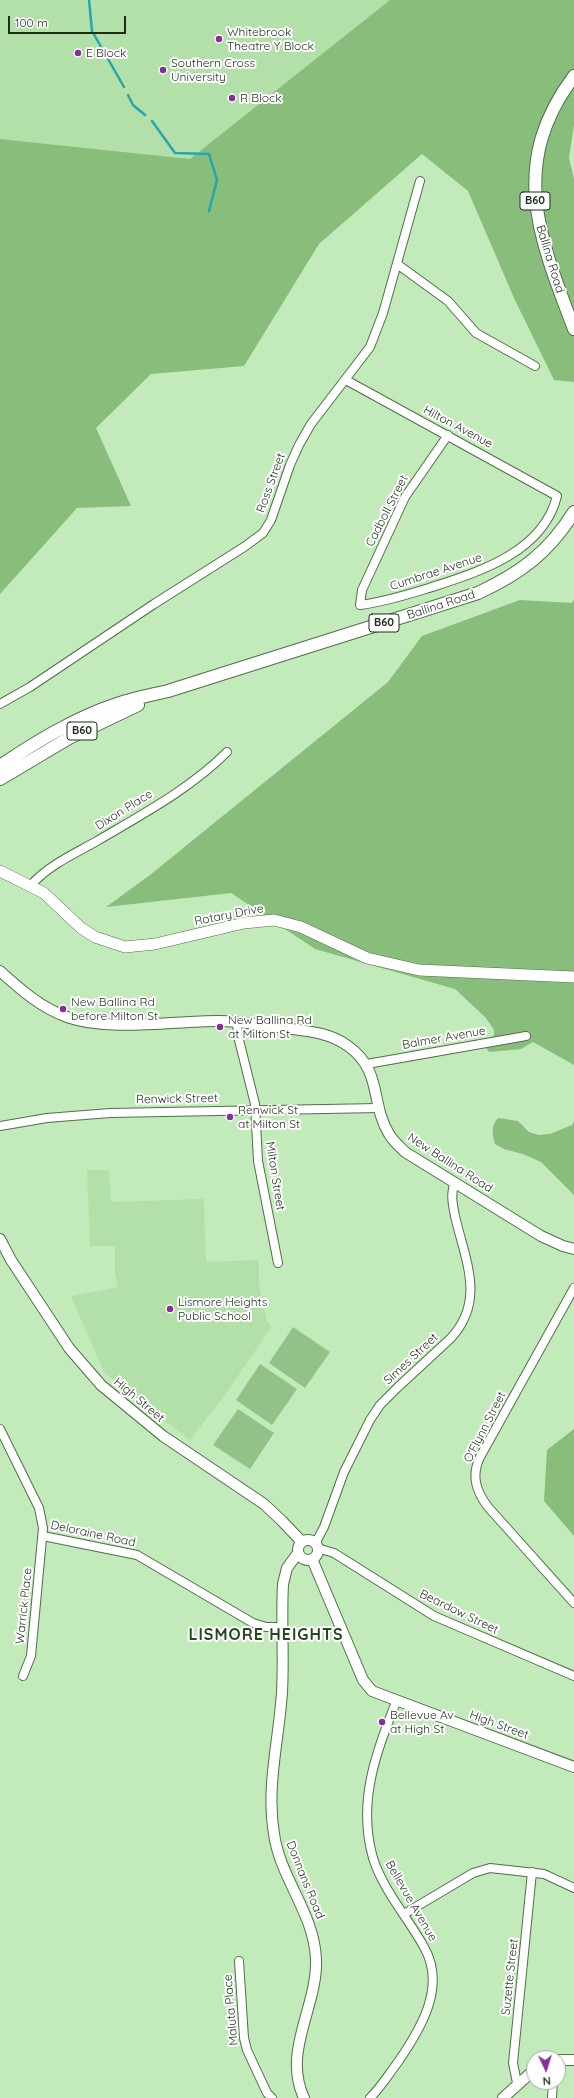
<!DOCTYPE html>
<style>
body{margin:0}
#map{position:relative;width:574px;height:2098px;overflow:hidden;background:#c3eaba;font-family:Quicksand,sans-serif}
canvas{display:block}
.north{position:absolute;left:526px;top:2050px;width:40px;height:40px;box-sizing:border-box;background:#fefefe;border:1px solid #a4aaa3;border-radius:50%;rotate:176deg;font-size:11px;font-weight:700;line-height:16px;text-align:center;color:#1e2c1a}
.north::after{content:'';display:block;margin:auto;width:14px;height:18px;background:#872e9a;clip-path:polygon(50% 0,100% 100%,50% 72%,0 100%)}
.scale{position:absolute;left:8px;top:16px;width:118px;height:18px;box-sizing:border-box;border:2px solid #1e2c1a;border-top:0;padding-left:5px;font-size:12px;line-height:14px;white-space:nowrap;color:#1e2c1a;-webkit-text-stroke:3px #fefefe;paint-order:stroke}
</style>
<div id="map">
<canvas width="574" height="2098"></canvas>
<div class="north">N</div>
<div class="scale">100 m</div>
</div>
<script>
const c = document.querySelector('canvas').getContext('2d');
c.lineJoin = 'round';
function paint(path, color) { c.fillStyle = color; c.fill(path, 'evenodd'); }
function strokePath(path, color, width, dash) { c.strokeStyle = color; c.lineWidth = width; c.lineCap = dash ? 'butt' : 'round'; c.setLineDash(dash || []); c.stroke(path); }
function write(font, color, halo, rows, align = 'center') {
  c.font = font + ' Quicksand,sans-serif'; c.lineWidth = 4; c.setLineDash([]); c.textBaseline = 'middle'; c.strokeStyle = halo; c.fillStyle = color; for (const [text, x, y, turn = 0] of rows) {
    c.save(); c.translate(x, y); c.rotate((+turn || 0) * Math.PI / 180); c.textAlign = isNaN(turn) ? turn : align; if (halo) c.strokeText(text, 0, 0); c.fillText(text, 0, 0); c.restore();
  }
}
paint(new Path2D(`
 M0 0H431L190 159 0 139Z
 M87 1170H109L111 1202 204 1199 206 1262 259 1260V1286L267 1321 272 1326 227 1392 190 1440 150 1410 104 1372 71 1296 118 1287 115 1273V1246H90Z`), '#b3dfa9');
paint(new Path2D(`
 M293 1327 330 1352 305 1388 269 1363Z
 M260 1364 297 1389 272 1425 236 1400Z
 M238 1409 274 1433 250 1469 213 1445Z`), '#93c289');
paint(new Path2D(`
 M390 0H574V125L569 158 574 179V382L554 380 514 298 468 191 422 154 319 244 244 366 151 374 96 428 131 506 77 508 0 594V139L190 159Z
 M520 600 572 603 574 600V1065L533 1042 521 1049 489 1052 486 1048 489 1040 494 1035V1030L485 1017 455 989 315 949 231 893 106 907 150 875 388 682 422 636Z
 M498 1118 518 1121 529 1132 539 1135 550 1134 572 1125 574 1121V1195L541 1162 523 1154 504 1149 495 1144C492 1134 491 1126 498 1118Z
 M574 1429V1536L544 1501 547 1450Z`), '#88bd7c');
strokePath(new Path2D(`
 M89 0 92 31 124 87
 M128 95 133 105 145 115
 M152 121 175 153 209 154 217 180 209 211`), '#24a8ae', 2.5);
const minor = new Path2D(`
 M397 264 448 301 476 333 535 366
 M346 380 557 496C543 553 478 572 429 588 406 595 384 602 360 605L362 590 405 497 448 435
 M0 704 30 687 154 604 244 547 263 533 271 520 290 465 299 445 311 424 370 347 383 313 420 181
 M31 885C49 865 74 854 97 841 141 815 190 789 227 752
 M237 1022 238 1036 255 1104 258 1161 278 1263
 M367 1064 526 1036
 M0 1126 47 1118 110 1113 379 1108
 M574 1288 480 1457C471 1476 476 1491 488 1507L574 1603
 M0 1429 39 1508 43 1528 31 1656 23 1676
 M43 1536 137 1555 253 1623 266 1627H283
 M315 1544 324 1527 344 1472 370 1420 380 1405 397 1388 451 1338C486 1300 465 1260 455 1216 453 1206 450 1193 455 1183
 M317 1548 334 1553 434 1616 574 1676
 M404 1914 473 1873 490 1868 544 1874 574 1888
 M239 1961 244 2038 247 2050 267 2093 272 2098
 M517 2083 513 2063 532 1872
 M370 2098C381 2087 389 2074 398 2062 420 2030 447 1987 424 1947 408 1918 383 1890 373 1858 357 1802 376 1753 396 1702
 M552 2098 553 2082`);
const tertiary = new Path2D(`
 M0 971C20 989 41 1008 67 1017 110 1032 172 1021 218 1021 240 1021 262 1025 284 1028 306 1031 329 1032 348 1046 383 1071 370 1103 389 1134 393 1141 399 1146 405 1152L541 1236 563 1246 574 1249
 M0 1239 11 1260 69 1348 101 1385 163 1436 264 1504 282 1521 302 1542
 M298 1550a10 10 0 1 1 20 0a10 10 0 1 1-20 0Z
 M298 1553 287 1568 283 1584C281 1620 284 1656 282 1692 279 1740 266 1786 274 1834 280 1878 314 1913 316 1959 318 2006 282 2051 304 2098
 M312 1559 363 1680 372 1691 574 1767
 M558 2060H574
 M503 2098 534 2070`);
const secondary = new Path2D(`
 M0 871 44 893 81 928 95 937 125 947 155 944 244 923 274 920 301 927 367 958 419 970 574 977`);
const primary = new Path2D(`
 M574 76C508 164 539 237 574 329
 M0 766C37 741 75 718 117 704 134 698 151 695 168 691L478 593C521 573 549 552 574 512
 M0 779 69 738 138 705`);
strokePath(minor, '#4e7146', 10);
strokePath(tertiary, '#4e7146', 12);
strokePath(secondary, '#4e7146', 12);
strokePath(primary, '#4e7146', 14);
strokePath(minor, '#fff', 8);
strokePath(tertiary, '#fff', 10);
strokePath(secondary, '#fff', 11);
strokePath(primary, '#fff', 12);
for (const [x, y, r, color] of [
 [219,39,4,"#872e9a"],
 [78,53,4,"#872e9a"],
 [163,70,4,"#872e9a"],
 [232,98,4,"#872e9a"],
 [63,1009,4,"#872e9a"],
 [220,1027,4,"#872e9a"],
 [230,1117,4,"#872e9a"],
 [170,1309,4,"#872e9a"],
 [382,1722,4,"#872e9a"]
]) { const dot = new Path2D(); dot.arc(x, y, r, 0, 2 * Math.PI); c.fillStyle = color; c.fill(dot); strokePath(dot, '#fefefe', 1.5); }
for (const [x, y, w] of [
 [535,201,30],
 [384,623,30],
 [82,731,30]
]) { const box = new Path2D(); box.roundRect(x - w / 2, y - 9, w, 18, 3); c.fillStyle = '#fefefe'; c.fill(box); strokePath(box, '#1e2c1a', 1); }
write('bold 11px', '#1e2c1a', null, [
 ["B60",535,201],
 ["B60",384,623],
 ["B60",82,731]
]);
write('12px', '#1e2c1a', '#fefefe', [
 ["Whitebrook",227,32],
 ["Theatre Y Block",227,46],
 ["E Block",86,53],
 ["Southern Cross",171,63],
 ["University",171,77],
 ["R Block",240,98],
 ["New Ballina Rd",71,1002],
 ["before Milton St",71,1016],
 ["New Ballina Rd",228,1020],
 ["at Milton St",228,1034],
 ["Renwick St",238,1110],
 ["at Milton St",238,1124],
 ["Lismore Heights",178,1302],
 ["Public School",178,1316],
 ["Bellevue Av",390,1715],
 ["at High St",390,1729]
], 'left');
write('12px', '#1e2c1a', '#fefefe', [
 ["Ballina Road",550,259,73],
 ["Hilton Avenue",458,427,28],
 ["Ross Street",271,483,-70],
 ["Cadboll Street",387,511,-63],
 ["Cumbrae Avenue",436,572,-18],
 ["Ballina Road",441,605,-18],
 ["Dixon Place",124,810,-32],
 ["Rotary Drive",229,915,-11],
 ["Balmer Avenue",444,1038,-10],
 ["Renwick Street",177,1099,-1],
 ["New Ballina Road",450,1163,33],
 ["Milton Street",275,1176,81],
 ["Simes Street",411,1359,-43],
 ["High Street",139,1400,40],
 ["O'Flynn Street",485,1427,-63],
 ["Deloraine Road",93,1534,12],
 ["Warrick Place",24,1606,-84],
 ["Beardow Street",459,1612,26],
 ["High Street",499,1725,20],
 ["Donnans Road",305,1880,68],
 ["Bellevue Avenue",411,1901,60],
 ["Suzette Street",510,1977,-84],
 ["Maluta Place",231,2010,-95]
]);
c.letterSpacing = '1px';
write('bold 16px', '#26471f', '#fefefe', [
 ["LISMORE HEIGHTS",266,1635]
]);
c.letterSpacing = '0px';
</script>
